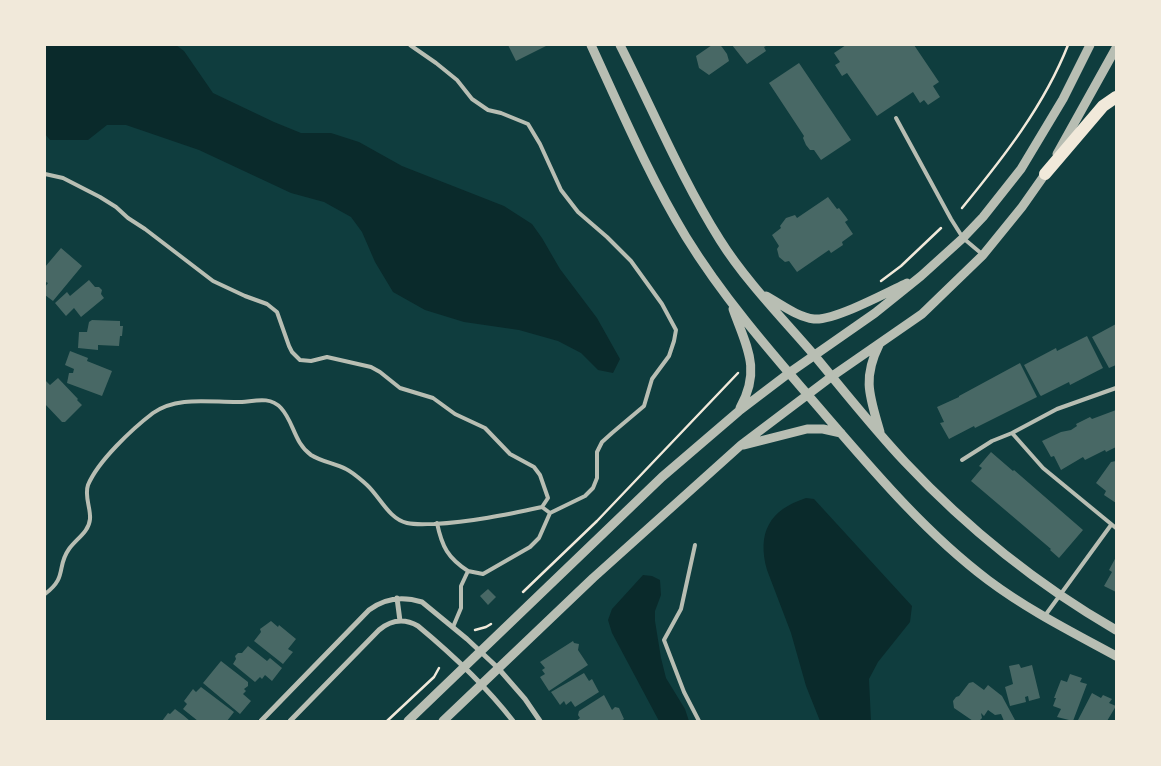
<!DOCTYPE html>
<style>
body{margin:0}
#map{position:relative;width:1161px;height:766px;overflow:hidden;background:#0f3d3e;font-family:Mulish,sans-serif}
canvas{display:block}
.frame{position:absolute;inset:0;border:46px solid #f1e9da;pointer-events:none}
</style>
<div id="map">
<canvas width="1161" height="766"></canvas>
<div class="frame"></div>
</div>
<script>
const c = document.querySelector('canvas').getContext('2d');
c.lineJoin = 'round';
function paint(path, color) { c.fillStyle = color; c.fill(path, 'evenodd'); }
function strokePath(path, color, width, dash) { c.strokeStyle = color; c.lineWidth = width; c.lineCap = dash ? 'butt' : 'round'; c.setLineDash(dash || []); c.stroke(path); }
paint(new Path2D(`
 M45 45H176L184 51 213 93 274 122 301 133H331L359 142 402 166 504 206 532 224 542 238 560 269 597 318 620 359 613 373 598 370 581 353 558 341 519 330 464 322 425 310 393 292 375 262 362 232 351 217 324 202 291 193 199 150 126 125H107L88 140H50L45 134Z
 M806 498 814 499 912 606 910 622 878 662 869 679 871 721H820L806 686 791 633 767 570C757 533 769 510 806 498Z
 M643 575 652 576 660 580 661 595 655 611V621L661 658 666 678 685 709 689 721H659L612 633 608 620 612 609Z`), '#0a2a2b');
paint(new Path2D(`
 M508 45H548L516 61Z
 M712 45H720L722 47 727 54 729 61 709 75 699 68 696 56Z
 M732 45H768L764 47 766 51 747 64Z
 M846 45H914L939 82 933 86 940 97 928 105 924 100 920 103 913 92 877 116 847 73 842 76 835 65 840 62 834 53Z
 M799 63 851 140 821 160 814 150H810L806 145 803 138 804 136 769 83Z
 M828 197 837 209 839 208 846 217 848 220 845 222 853 234 842 242 843 245 831 253 829 250 797 272 789 261 785 262 779 257 777 249 779 246 772 235 781 228 780 226 786 218 795 215 797 218Z
 M61 248 82 266 53 301 45 295V287L48 283 46 282 45 283V267Z
 M89 280 95 287H99L102 290 101 294 104 298 81 317 74 308 66 316 55 303 67 292 70 296Z
 M92 320 120 321V326H123L122 336H120L119 346 98 345V350L78 348 79 332H87L89 322Z
 M1116 324V365L1109 368 1092 337Z
 M1087 336 1103 368 1070 385 1069 382 1041 396 1040 395 1024 365 1056 348 1057 351Z
 M70 351 88 358 87 361 112 371 102 396 67 383 69 373H73L74 369 65 365Z
 M1020 363 1037 397 975 428 974 426 949 439 940 423 944 422 937 407 959 397V396Z
 M58 378 78 399 77 400 82 405 65 422H62L45 404V380L50 385Z
 M1116 410V447L1106 452 1105 450 1085 460 1083 457 1061 470 1054 456 1051 457 1042 441 1061 432 1071 430 1077 426 1076 424 1090 417 1092 419Z
 M991 452 1013 471 1014 470 1083 530 1059 558 1050 550 1051 549 971 481 982 468 979 466Z
 M1116 461V503L1104 495 1106 491 1096 483 1111 462Z
 M1116 557V592L1104 586 1112 572 1109 570Z
 M488 589 496 597 488 605 480 596Z
 M271 621 278 627 279 625 296 639 288 649 293 652 283 664 254 641 261 632 260 629Z
 M573 641 574 643 579 644 578 650 588 665 549 691 540 677 545 674 542 670 545 668 540 662Z
 M248 646 267 661 270 658 282 668 272 681 265 675 262 679 260 677 255 682 233 664 236 659 235 656 238 653H242Z
 M221 661 248 682V686L244 689 246 691 243 694 251 701 240 714 203 683Z
 M1019 664 1021 668 1032 665 1040 698 1029 701 1028 696 1025 697 1026 702 1010 706 1005 687 1013 684 1009 666Z
 M584 673 589 681 592 679 599 692 575 707 571 701 566 705 564 701 560 705 551 692Z
 M1070 674 1082 678 1080 682 1087 684 1073 721 1057 717 1061 709 1053 706 1056 698H1054L1061 680 1067 682Z
 M973 682 984 690 988 685 1002 696 1015 720 1004 721 1001 714 995 715 988 710 984 716 981 713 982 718 979 721H973L954 708 953 701 956 697 959 696 969 683Z
 M201 687 234 712 227 721H198L183 709 187 704 184 701 193 689 196 692Z
 M1092 693 1101 698 1103 695 1112 699 1109 703 1116 706 1107 721 1078 720Z
 M604 695 612 710 615 707 619 708 624 719 621 721H576L580 718 578 715 579 711Z
 M175 709 183 715 190 721H162L168 713 170 714Z`), '#486865');
strokePath(new Path2D(`
 M962 208C1003 158 1044 106 1068 45
 M881 281 901 266 941 228
 M523 592 597 521 738 373
 M475 630 486 627 491 624
 M387 721 434 677 439 668`), '#f1e9da', 2.5);
strokePath(new Path2D(`
 M410 45 436 63 457 80 472 99 488 110 501 113 528 124 540 144 561 190 578 212 607 237 631 261 662 304 676 330 674 341 669 356 652 379 644 406 612 433 602 442 597 452V478L593 488 585 496 550 513 539 538 530 547 483 574 468 571 461 586V608L453 627
 M896 118 951 219 963 238 982 254
 M45 174 63 178 100 197 116 207 128 218 145 229 213 281 245 296 267 304 277 312 289 346 292 352 300 360 311 361 327 357 371 367 380 372 400 388 433 398 455 414 485 428 510 454 534 467 540 475 548 498 542 507
 M1012 433 1043 468 1116 528
 M962 460 992 441 1012 433 1057 409 1116 388
 M437 523C442 547 448 558 468 571
 M695 545 681 609 664 640 684 692 699 721
 M45 594C68 577 56 567 69 549 76 539 89 532 90 519 91 508 84 496 88 485 98 461 132 429 153 413 178 395 213 403 242 402 255 401 270 396 281 408 294 422 294 443 311 455 322 462 335 463 346 469 354 473 360 479 367 485 380 497 389 519 407 523 416 525 425 524 434 524 471 522 505 515 542 507L550 513
 M1044 617 1111 525`), '#b8beb3', 4);
strokePath(new Path2D(`
 M397 598 400 621
 M261 721 369 610C386 597 403 596 422 602L467 639 498 668 525 699 540 721
 M290 721 379 630C391 620 404 618 418 626 453 655 485 685 513 721`), '#b8beb3', 5);
strokePath(new Path2D(`
 M591 45C621 110 649 176 686 237 726 302 777 359 826 416 876 474 927 534 988 580 1028 610 1072 632 1116 656
 M620 45C653 110 681 178 720 240 745 280 783 319 814 355 844 391 873 428 905 462 967 528 1038 585 1116 630
 M1057 154 1116 48
 M766 296C781 304 797 317 814 319 834 321 888 292 907 283
 M733 309C746 346 762 369 740 408
 M879 345C862 379 870 397 880 432
 M744 445 807 429H823L841 433
 M408 721 662 477 739 411 789 373 875 313 921 276 963 238 983 217 1021 169 1063 99 1090 45
 M443 721 593 578 741 445 831 377 922 314 983 255 1022 207 1048 170`), '#b8beb3', 9);
strokePath(new Path2D(`
 M1045 174 1103 106 1116 97`), '#f1e9da', 12);
</script>
